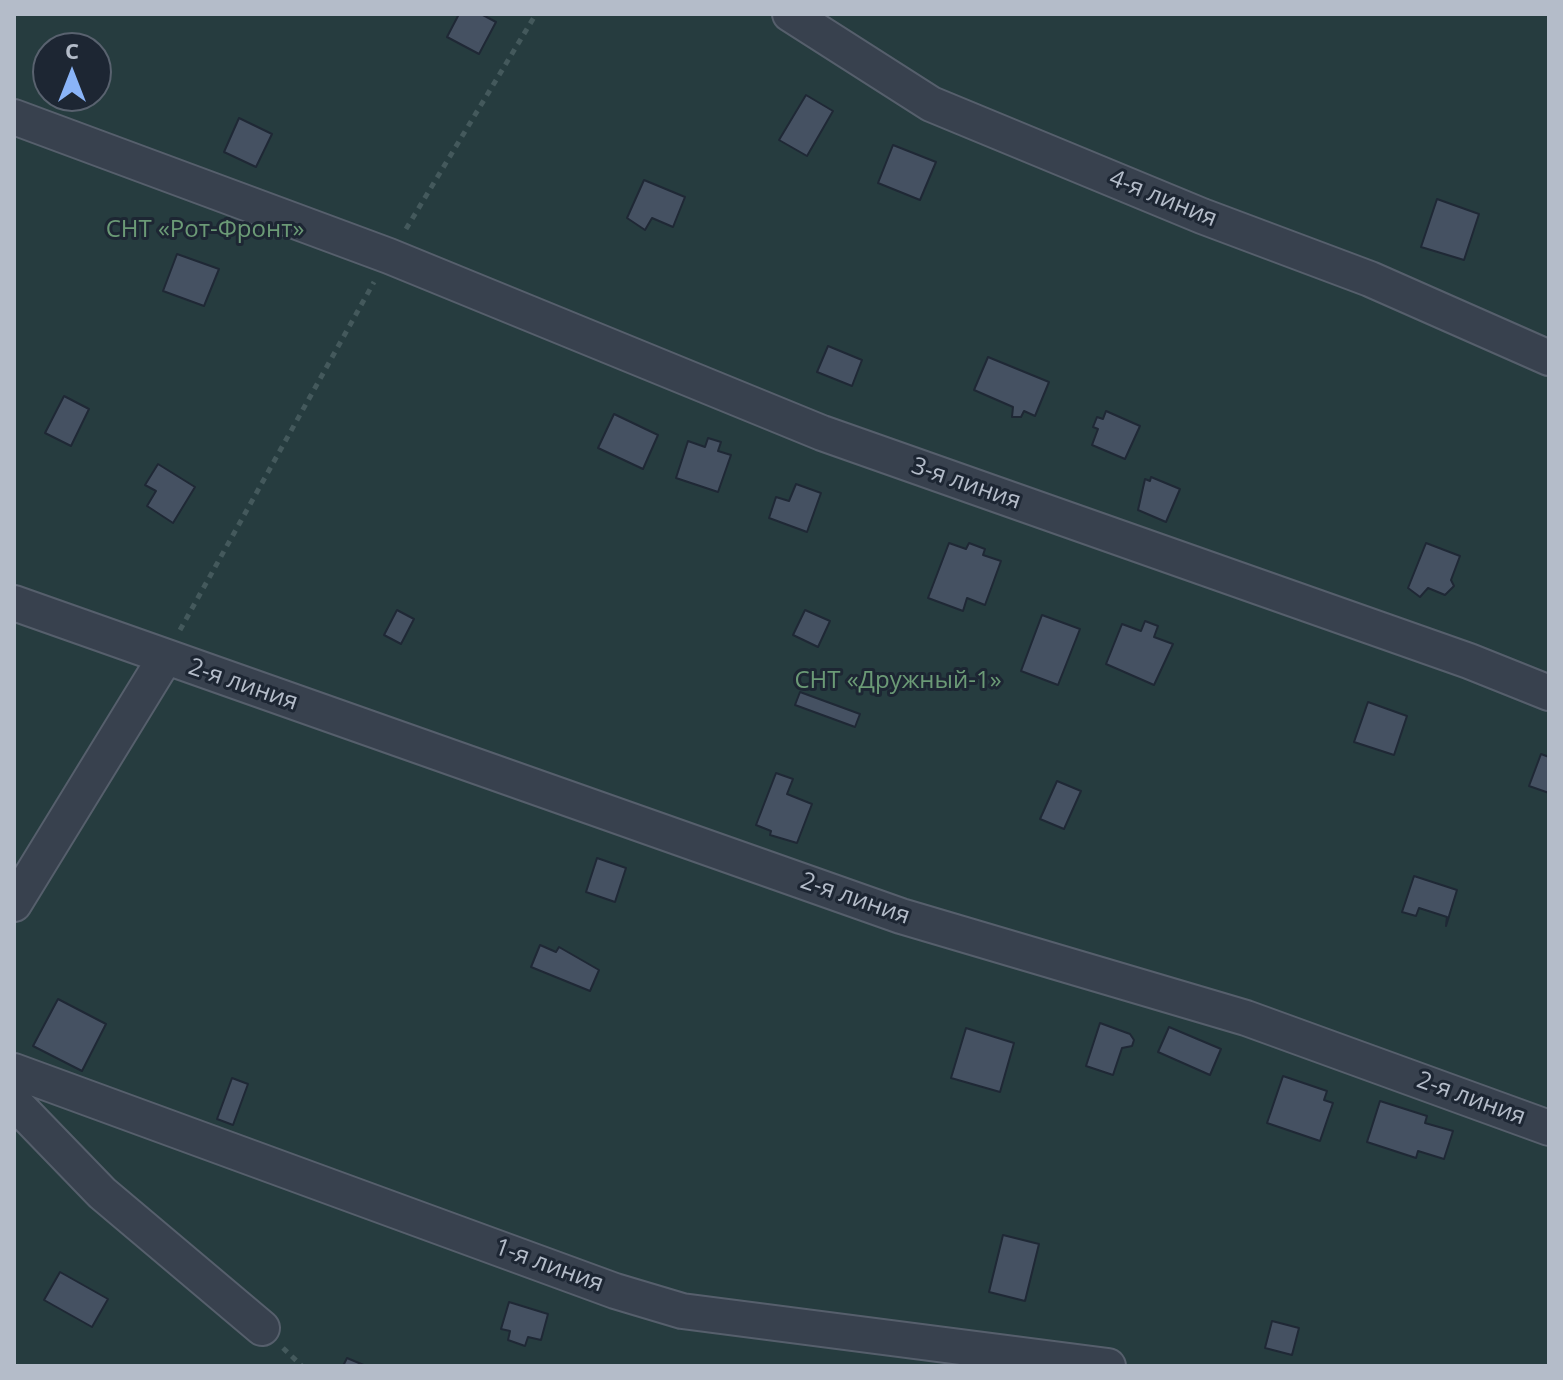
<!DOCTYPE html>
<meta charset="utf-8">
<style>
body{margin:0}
#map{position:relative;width:1563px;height:1380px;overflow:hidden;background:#242f3e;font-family:"Open Sans",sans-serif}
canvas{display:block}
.frame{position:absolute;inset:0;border:16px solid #b4bcc9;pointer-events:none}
.north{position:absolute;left:32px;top:32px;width:80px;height:80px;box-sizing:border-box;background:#1d2633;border:2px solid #59626f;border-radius:50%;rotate:0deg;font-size:22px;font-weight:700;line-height:32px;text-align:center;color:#b4bcc9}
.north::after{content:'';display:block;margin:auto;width:28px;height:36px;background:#8ab4f8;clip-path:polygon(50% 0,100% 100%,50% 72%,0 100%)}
</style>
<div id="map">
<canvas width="1563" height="1380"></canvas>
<div class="frame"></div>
<div class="north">С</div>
</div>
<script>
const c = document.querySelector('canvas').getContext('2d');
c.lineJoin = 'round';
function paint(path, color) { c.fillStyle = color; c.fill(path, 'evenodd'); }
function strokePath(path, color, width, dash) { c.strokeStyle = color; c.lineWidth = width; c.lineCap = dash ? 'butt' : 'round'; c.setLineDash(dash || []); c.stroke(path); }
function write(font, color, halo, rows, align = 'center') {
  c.font = font + ' "Open Sans",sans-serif'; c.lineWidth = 6; c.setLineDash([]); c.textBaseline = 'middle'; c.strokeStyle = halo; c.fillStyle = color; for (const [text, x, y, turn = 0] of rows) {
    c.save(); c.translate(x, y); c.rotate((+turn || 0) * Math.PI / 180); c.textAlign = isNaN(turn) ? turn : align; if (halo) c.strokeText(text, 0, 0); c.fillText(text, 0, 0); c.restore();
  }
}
paint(new Path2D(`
 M14 14H1549V1366H14ZM48 48H96V96H48Z`), '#263c3f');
const building = new Path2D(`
 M459 14H481L496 22 479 54 447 37Z
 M806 95 833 111 807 156 779 140Z
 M239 118 272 134 256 167 224 152Z
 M893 145 936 162 920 200 878 183Z
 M644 180 685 197 673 227 652 218 645 230 627 218Z
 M1437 199 1479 214 1464 260 1421 247Z
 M177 254 219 269 204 306 163 291Z
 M828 346 862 360 852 386 817 372Z
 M988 357 1049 382 1035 416 1024 411 1021 417H1012L1013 407 974 390Z
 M64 396 89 409 71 446 45 433Z
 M1106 411 1140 426 1125 459 1092 445 1098 429 1093 427 1097 417 1103 419Z
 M614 414 658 435 643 469 598 448Z
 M708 438 721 442 718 451 731 455 718 492 676 478 688 441 705 447Z
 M158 464 195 487 173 523 147 506 156 491 145 485Z
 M1151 477 1180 489 1166 522 1138 510 1145 479 1150 481Z
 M796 484 821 493 807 532 769 518 776 497 789 501Z
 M949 543 966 549 969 543 985 549 983 555 1001 561 985 605 967 598 963 611 928 598Z
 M1426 543 1460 556 1451 580 1454 586 1445 595 1428 588 1420 597 1408 588Z
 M397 610 414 619 401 644 384 635Z
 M805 610 830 621 818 647 793 635Z
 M1042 615 1080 629 1058 685 1021 671Z
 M1145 621 1158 626 1154 637 1173 644 1154 685 1106 664 1122 624 1141 631Z
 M800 692 860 714 855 727 795 705Z
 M1368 702 1407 716 1394 755 1354 742Z
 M1541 754 1549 757V793L1529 786Z
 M776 773 793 779 787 794 812 804 797 843 770 835 771 831 756 825Z
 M1057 781 1081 791 1064 829 1040 819Z
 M597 858 626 868 615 902 586 892Z
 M1414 876 1457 890 1446 926 1447 917 1419 908 1416 916 1402 912Z
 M540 945 556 952 559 947 599 970 590 991 531 967Z
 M58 999 106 1024 82 1071 33 1046Z
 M1100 1023 1130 1034 1134 1040 1132 1046 1122 1048 1113 1075 1086 1066Z
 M1169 1027 1221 1049 1210 1075 1158 1052Z
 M966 1028 1014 1043 1000 1092 951 1078Z
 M1283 1076 1327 1091 1324 1100 1333 1103 1320 1141 1267 1123Z
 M232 1078 248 1084 233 1125 217 1119Z
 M1380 1101 1427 1116 1425 1123 1453 1131 1444 1159 1418 1151 1416 1158 1367 1142Z
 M1003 1235 1039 1244 1025 1301 989 1292Z
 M60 1272 108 1299 92 1327 44 1300Z
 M509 1302 548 1314 541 1340 528 1337 525 1346 508 1340 510 1331 501 1329Z
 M1272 1321 1299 1328 1292 1355 1265 1348Z
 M347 1358 366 1366H343Z`);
paint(building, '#455162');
strokePath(building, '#1f2835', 2);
const minor = new Path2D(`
 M790 14 931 104 1202 216 1370 279 1549 358
 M14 117 389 256 822 433 1469 661 1549 693
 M14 603 901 916 1246 1018 1549 1128
 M14 904 165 658
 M14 1071 615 1291 682 1311 1108 1366
 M14 1102 102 1193 262 1328`);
strokePath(minor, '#565f6c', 38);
strokePath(new Path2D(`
 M406 229 536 14
 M180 630 374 282
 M283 1348 302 1366`), '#44595c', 5, [6, 6]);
strokePath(minor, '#38414e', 34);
write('24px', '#b4bcc9', '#1d2633', [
 ["4-я линия",1163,199,22],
 ["3-я линия",966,484,19],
 ["2-я линия",243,685,19],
 ["2-я линия",855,899,19],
 ["2-я линия",1471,1099,20],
 ["1-я линия",549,1266,20]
]);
write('24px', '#6b9a76', '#1d2633', [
 ["СНТ «Рот-Фронт»",205,230],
 ["СНТ «Дружный-1»",898,681]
]);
</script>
